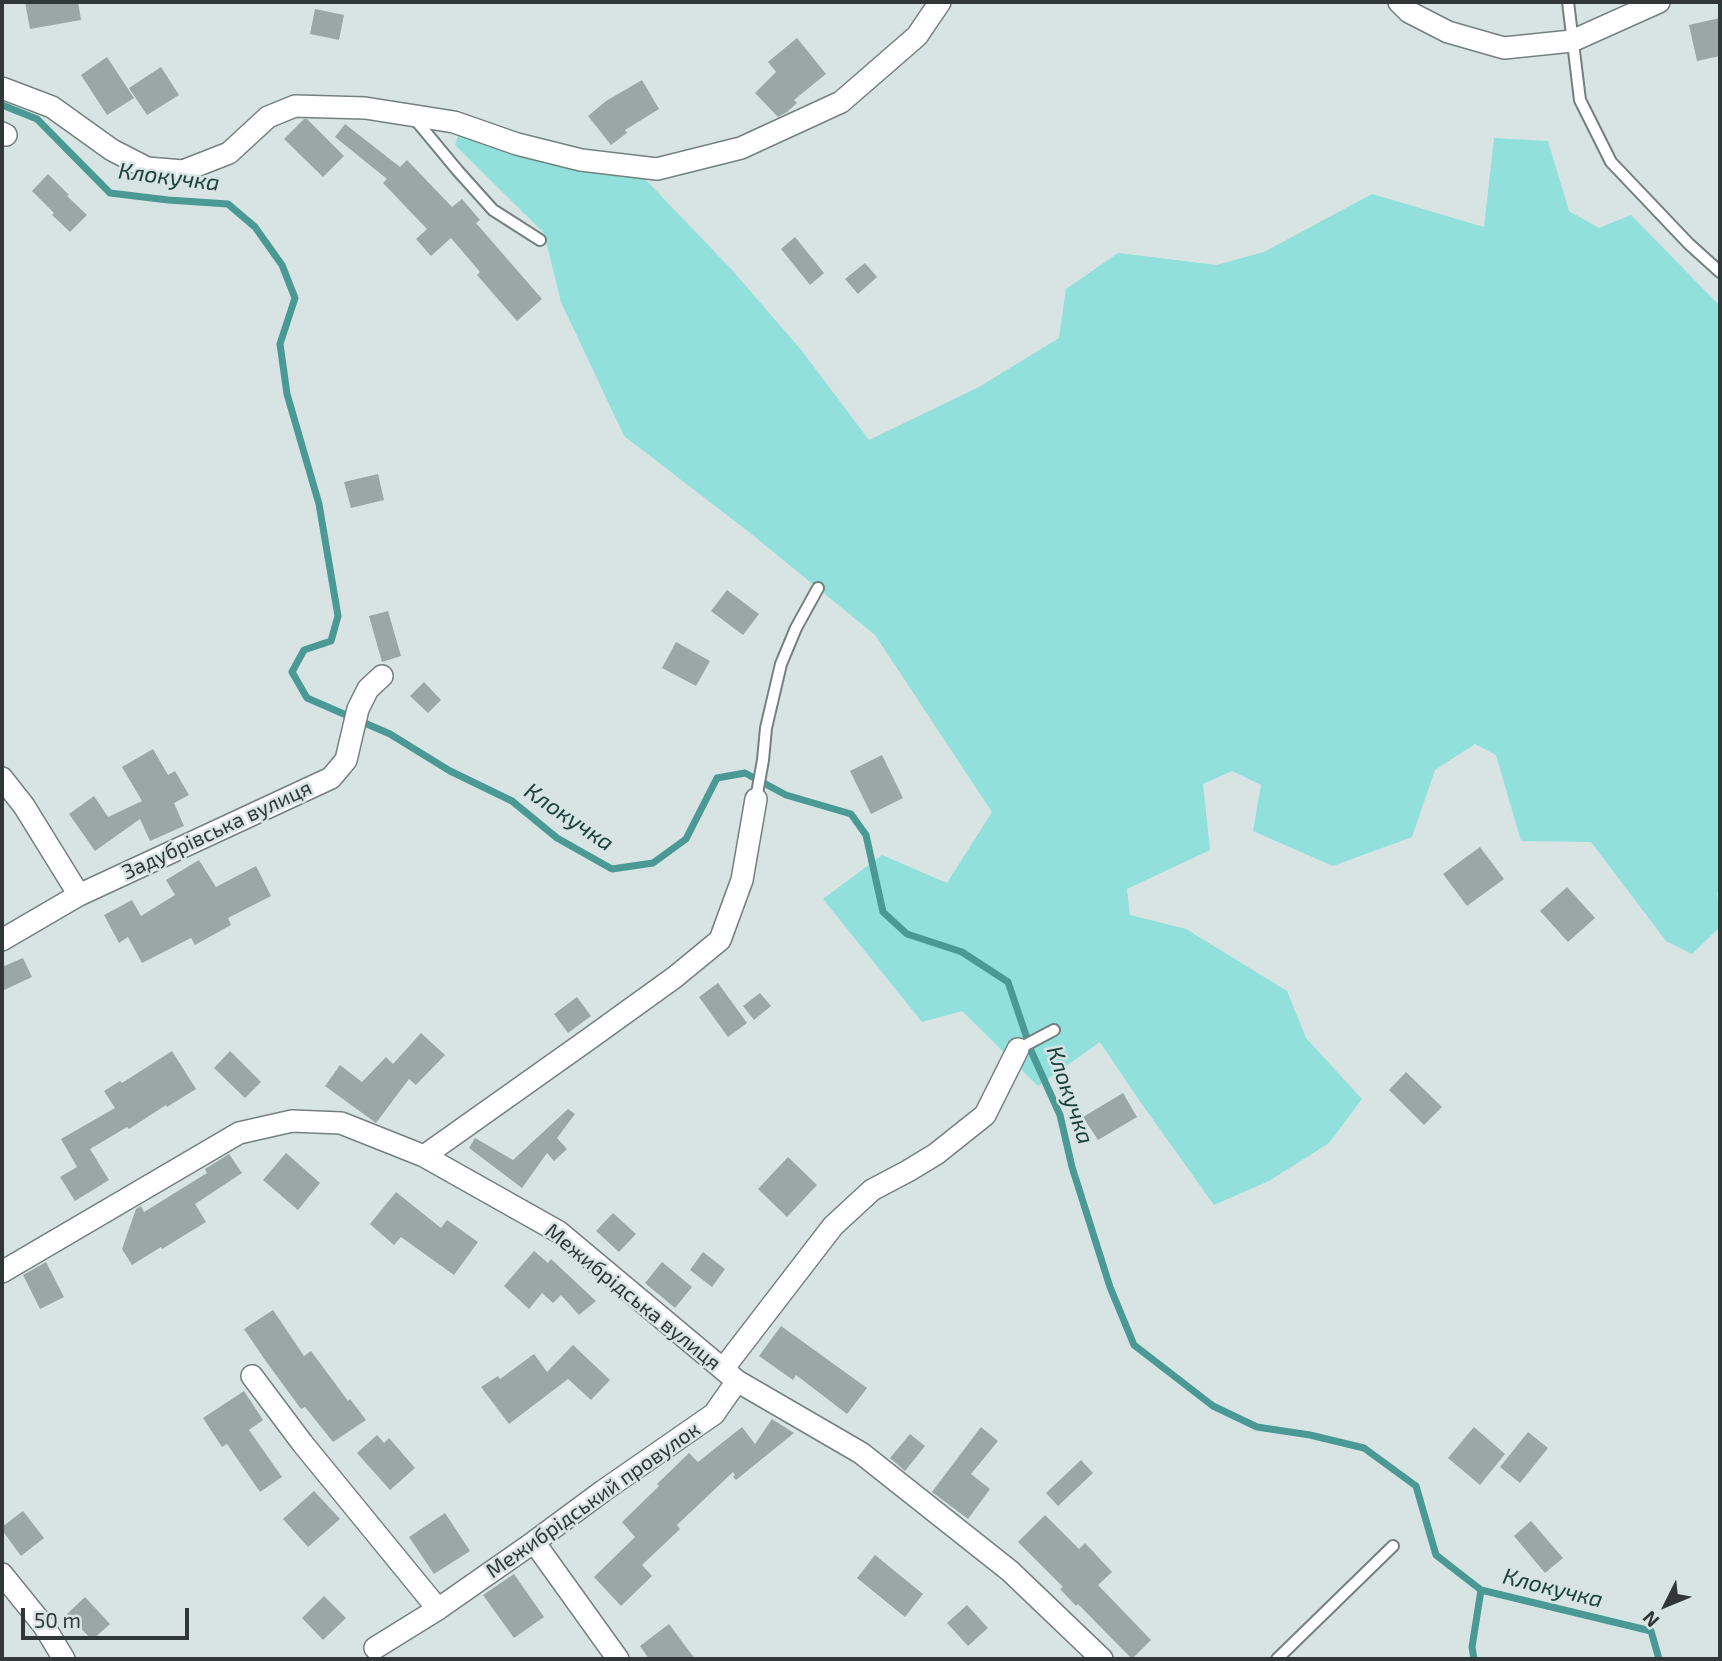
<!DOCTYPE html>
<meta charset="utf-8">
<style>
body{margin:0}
#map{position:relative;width:1722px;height:1661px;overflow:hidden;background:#d7e4e3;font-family:"Exo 2",sans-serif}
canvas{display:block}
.frame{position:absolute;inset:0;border:4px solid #313736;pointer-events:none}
.north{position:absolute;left:1631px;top:1570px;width:70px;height:70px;-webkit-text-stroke:5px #d7e4e3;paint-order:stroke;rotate:227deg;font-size:19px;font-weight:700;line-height:28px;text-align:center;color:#313736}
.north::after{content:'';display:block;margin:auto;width:24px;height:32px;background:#313736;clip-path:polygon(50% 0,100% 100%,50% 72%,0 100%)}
.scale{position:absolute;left:21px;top:1608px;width:168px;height:32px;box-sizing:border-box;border:4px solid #313736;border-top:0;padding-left:9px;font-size:21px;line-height:24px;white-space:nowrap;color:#313736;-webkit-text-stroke:5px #d7e4e3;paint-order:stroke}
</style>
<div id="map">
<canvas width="1722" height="1661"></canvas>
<div class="frame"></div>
<div class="north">N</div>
<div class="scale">50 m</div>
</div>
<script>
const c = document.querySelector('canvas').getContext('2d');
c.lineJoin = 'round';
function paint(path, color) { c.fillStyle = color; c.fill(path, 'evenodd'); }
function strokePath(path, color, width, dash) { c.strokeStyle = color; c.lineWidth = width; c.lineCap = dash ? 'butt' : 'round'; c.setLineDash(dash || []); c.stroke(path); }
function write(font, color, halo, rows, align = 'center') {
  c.font = font + ' "Exo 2",sans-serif'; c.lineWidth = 5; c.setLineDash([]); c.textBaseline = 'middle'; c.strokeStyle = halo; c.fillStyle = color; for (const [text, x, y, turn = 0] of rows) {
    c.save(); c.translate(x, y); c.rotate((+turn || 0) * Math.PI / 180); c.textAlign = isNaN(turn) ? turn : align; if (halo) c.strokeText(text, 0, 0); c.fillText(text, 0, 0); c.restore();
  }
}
paint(new Path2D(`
 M461 128 642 176 733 271 802 351 869 440 979 387 1059 338 1066 289 1118 253 1217 265 1264 252 1372 194 1484 227 1494 138 1548 141 1569 211 1599 228 1631 215 1720 306V889L1717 892 1720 927 1692 954 1666 941 1591 842 1521 841 1496 755 1475 744 1435 770 1412 837 1333 866 1253 831 1261 785 1232 771 1203 784 1210 850 1127 889 1130 915 1186 929 1287 991 1306 1038 1362 1099 1329 1143 1269 1181 1214 1205 1139 1100 1100 1042 1038 1086 962 1011 922 1022 823 899 882 855 947 883 992 812 875 635 749 532 624 436 561 302 544 233 455 145Z`), '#91e0db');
strokePath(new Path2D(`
 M2 105 37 119 110 193 168 200 228 204 255 227 282 265 295 298 280 344 287 394 319 504 338 616 331 641 304 650 292 672 307 698 390 734 450 771 512 801 557 838 612 869 653 863 686 839 717 778 745 773 786 795 851 814 866 835 883 912 907 934 962 952 1008 982 1032 1053 1060 1115 1072 1167 1110 1287 1134 1345 1213 1406 1257 1427 1310 1435 1364 1448 1416 1486 1436 1555 1481 1590 1651 1631 1659 1659
 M1474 1659 1472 1647 1481 1590`), '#4a9995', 7);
paint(new Path2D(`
 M25 2H78L81 20 30 29Z
 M315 9 344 15 339 40 310 34Z
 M1720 18V56L1697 61 1689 25Z
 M797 38 826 74 794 100 797 103 787 112 778 117 755 93 776 72 768 62Z
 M107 57 134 98 107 115 81 75Z
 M161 67 179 95 147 115 129 88Z
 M642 80 659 109 625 130 627 133 611 145 588 116 606 101Z
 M304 119H307L344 156 323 177 284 139Z
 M345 124 400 167 407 160 452 207 462 199 480 220 476 223 542 299 517 321 477 275 480 272 451 238 431 256 416 239 427 229 383 183 387 179 335 137Z
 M48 174 69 195 67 196 87 215 70 232 52 215 54 213 32 191Z
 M795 237 824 273 810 285 781 249Z
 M865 263 877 277 858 294 845 279Z
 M378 474 384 500 351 508 344 482Z
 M727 590 759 614 743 635 711 611Z
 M388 611 401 656 382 662 369 616Z
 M676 642 710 661 696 686 662 668Z
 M424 682 441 700 428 713 410 696Z
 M153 749 168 775 175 771 189 795 174 803 184 826 150 841 140 819 95 851 69 814 94 796 108 817 142 801 122 767Z
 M882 755 903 798 871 814 850 771Z
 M1480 847 1504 879 1467 906 1443 874Z
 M199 860 216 887 256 866 271 896 228 918 231 925 195 945 191 938 142 963 128 937 119 943 104 915 132 900 141 916 175 895 166 880Z
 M1567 887 1595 918 1568 942 1540 911Z
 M23 958 32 977 2 991V967Z
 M718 983 747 1023 728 1037 699 997Z
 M760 993 771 1006 754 1020 743 1006Z
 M577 997 591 1016 568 1033 554 1014Z
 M421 1033 445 1055 416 1085 409 1079 376 1123 325 1086 340 1065 362 1082 386 1057 393 1064Z
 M172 1051 196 1089 167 1107 166 1105 129 1129 127 1127 90 1149 109 1180 75 1201 60 1177 77 1167 61 1139 115 1108 104 1091 120 1081 122 1083Z
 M230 1051 261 1082 245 1098 214 1068Z
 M1406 1072 1442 1107 1424 1125 1389 1090Z
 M1123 1093 1137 1117 1098 1140 1083 1117Z
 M568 1109 575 1114 557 1138 567 1149 554 1161 547 1153 522 1188 469 1148 475 1138 513 1160Z
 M286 1153 320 1183 298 1210 263 1180Z
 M229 1154 242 1173 195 1204 206 1222 162 1249 161 1247 132 1265 122 1249 136 1209 141 1206 144 1212 207 1173 205 1169Z
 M788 1157 817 1185 787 1217 758 1189Z
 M396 1192 441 1228 447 1220 478 1242 454 1275 401 1237 394 1245 370 1224Z
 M613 1213 636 1234 619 1252 596 1231Z
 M534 1251 548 1263 551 1259 596 1301 579 1315 561 1295 553 1303 542 1293 529 1309 504 1286Z
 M703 1252 725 1269 712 1287 690 1270Z
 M46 1262 64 1297 40 1309 23 1275Z
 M662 1262 692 1287 675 1308 645 1283Z
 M273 1310 304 1356 311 1351 348 1401 350 1399 366 1420 333 1442 305 1407 301 1409 265 1360 244 1329Z
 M781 1326 867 1388 847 1414 796 1375 793 1380 759 1356Z
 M573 1345 610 1380 591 1400 568 1379 509 1424 481 1387 498 1376 500 1379 534 1354 547 1372Z
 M244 1391 263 1420 249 1430 282 1477 260 1492 227 1444 222 1447 203 1418Z
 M772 1419 794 1433 736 1480 733 1477 735 1475 733 1472 677 1525 680 1529 642 1565 652 1576 621 1606 594 1577 635 1537 622 1522 659 1486 657 1484 689 1453 698 1462 742 1427 755 1444Z
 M981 1427 998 1441 971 1474 990 1489 968 1519 932 1492Z
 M1474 1427 1505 1454 1480 1485 1448 1458Z
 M1528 1432 1548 1448 1520 1483 1500 1467Z
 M910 1434 925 1446 905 1471 890 1458Z
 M377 1435 384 1443 389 1438 415 1468 390 1490 357 1453Z
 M1081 1460 1093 1473 1058 1506 1046 1493Z
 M314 1491 340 1519 308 1547 283 1519Z
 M23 1511 44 1538 21 1556 2 1530V1527Z
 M445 1513 470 1551 434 1574 409 1537Z
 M1045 1515 1079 1549 1085 1543 1112 1572 1098 1585 1151 1640 1132 1659 1078 1604 1076 1606 1060 1589 1063 1587 1018 1542Z
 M1531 1521 1563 1558 1545 1573 1514 1536Z
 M875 1555 923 1594 905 1617 857 1578Z
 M514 1574 544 1617 514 1638 483 1595Z
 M324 1596 346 1618 323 1640 302 1618Z
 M85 1597 110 1624 92 1640 67 1614Z
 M967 1605 988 1628 968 1646 947 1623Z
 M669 1624 695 1659H649L640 1646Z`), '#9aa7a6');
const service = new Path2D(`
 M1568 2 1580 100 1611 162 1689 244 1720 272
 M414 118 458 171 493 210 540 240
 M756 799 763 760 766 728 781 664 796 628 818 588
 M1018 1049 1054 1030
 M1277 1659 1393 1546`);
const minor = new Path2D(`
 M1399 2 1409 12 1448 32 1504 48 1572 41 1659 2
 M2 88 52 107 112 150 147 168 183 171 229 153 268 117 295 106 365 108 454 122 517 144 581 160 657 169 741 148 841 102 917 36 940 2
 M2 133 6 135
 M2 778 24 806 79 895
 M2 940 79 895 331 778 346 760 358 709 368 689 382 676
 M424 1156 589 1039 675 977 720 940 742 880 756 799
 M2 1272 239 1133 292 1121 341 1123 424 1156 559 1232 737 1381 861 1453 1010 1571 1102 1659
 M723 1369 833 1226 872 1190 908 1171 936 1154 985 1115 1018 1049
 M252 1376 303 1444 438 1609
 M534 1542 618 1659
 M2 1574 44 1626 64 1659
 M375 1648 438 1609 534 1542 603 1491 714 1414 737 1381`);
strokePath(service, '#74807f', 14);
strokePath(minor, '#74807f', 24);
strokePath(service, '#fff', 10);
strokePath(minor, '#fff', 21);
write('21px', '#313736', '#d7e4e3', [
 ["Задубрівська вулиця",217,830,-25],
 ["Межибрідська вулиця",633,1297,39],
 ["Межибрідський провулок",593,1500,-35]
]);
write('italic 23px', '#1c4240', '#d7e4e3', [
 ["Клокучка",169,177,7],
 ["Клокучка",569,817,34],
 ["Клокучка",1070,1095,71],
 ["Клокучка",1553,1588,14]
]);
</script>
